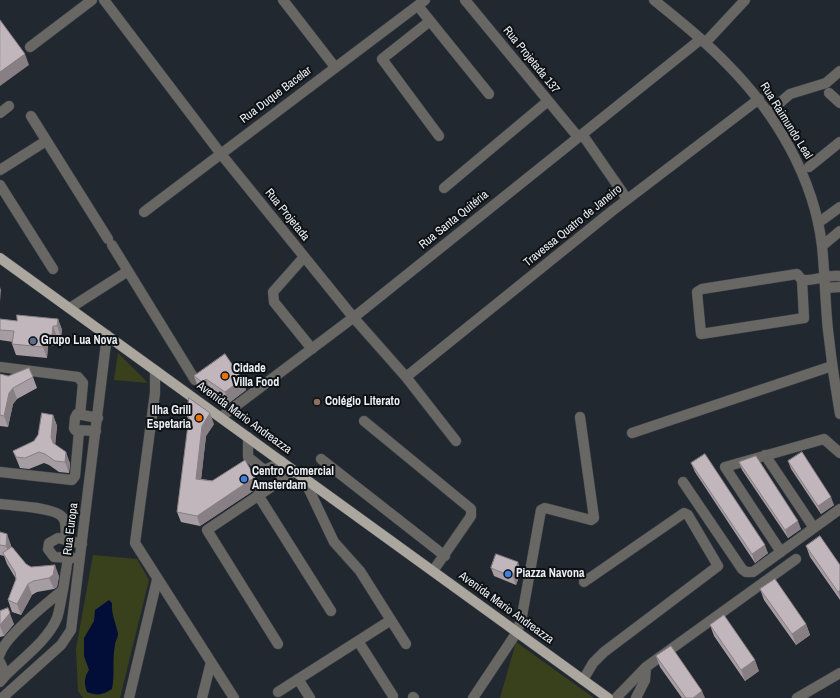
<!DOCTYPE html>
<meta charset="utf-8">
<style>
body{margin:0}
canvas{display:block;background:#22282f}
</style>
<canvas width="840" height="698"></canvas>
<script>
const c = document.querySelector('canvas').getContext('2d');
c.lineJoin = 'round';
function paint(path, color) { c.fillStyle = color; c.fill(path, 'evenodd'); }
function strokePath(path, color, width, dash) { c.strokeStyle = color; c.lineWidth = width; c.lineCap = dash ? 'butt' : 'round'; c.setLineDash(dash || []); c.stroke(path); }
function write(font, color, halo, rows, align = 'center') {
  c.font = font + ' "Archivo Narrow",sans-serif'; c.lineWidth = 4; c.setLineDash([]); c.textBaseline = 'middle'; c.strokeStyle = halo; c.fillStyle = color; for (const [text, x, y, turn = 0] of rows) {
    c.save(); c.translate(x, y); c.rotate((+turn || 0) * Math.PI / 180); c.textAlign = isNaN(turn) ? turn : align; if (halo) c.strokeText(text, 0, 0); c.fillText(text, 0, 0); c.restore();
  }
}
paint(new Path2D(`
 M118 353 148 383 114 380Z
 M93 555 137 559 149 580 120 698H83L78 691 76 649Z
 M516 642 594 698H500Z`), '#39401c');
paint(new Path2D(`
 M109 600 112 603C111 614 116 623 118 634 118 638 115 641 115 645 112 660 115 675 112 689 103 695 97 696 87 692 84 684 84 677 89 670L84 656V638L94 621 95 610Z`), '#020e37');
const minor = new Path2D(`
 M104 0 221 154 353 317 406 377 456 441
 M283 0 335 67
 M465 0 578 137
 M654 0C680 21 706 42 729 66 776 114 814 178 822 246 825 274 825 302 828 330 831 358 835 386 840 414
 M418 6 489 94
 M430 21 382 59 439 136
 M705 43 745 0
 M30 47 92 0
 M829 93 840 103
 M0 113 9 106
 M768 113 790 94 826 83 840 71
 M31 116 108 239
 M582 134 627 199
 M809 167 840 142
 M0 170 46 141
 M0 185 53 269
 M444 188 548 101
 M144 212 425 0
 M818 223 840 207
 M112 245 195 380
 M822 246 840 231
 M304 257 273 292 274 302 312 349
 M797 274 802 280 804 318 701 334 697 292 702 289Z
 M802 280C815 281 829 274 840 276
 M825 288 840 287
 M70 308 128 271
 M0 367 78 377 83 383 80 415
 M155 370V393L135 543 234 698
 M406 377 612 211 759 99
 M221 417 358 314 701 39
 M364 421 471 509V516L433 571
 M96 431 75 430 74 428 75 418 77 414 98 418
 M632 433 832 366
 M248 437V457L264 470 274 466 281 461
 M765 455 814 528
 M321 459 445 556
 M0 472 72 480 75 476 79 431
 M303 477 334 542 360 571 406 644
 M683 482 742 569 746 572H753L840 509
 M258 495 331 611
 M0 504C13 506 57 507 63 518 67 523 65 533 66 540
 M781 552 725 467 824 439 840 453
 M74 558 54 557 48 549 49 543 58 538 82 544
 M358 641 393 696
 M278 644 207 530 295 471
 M0 654C5 637 48 602 63 590L68 558
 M0 662 6 675 0 682
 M6 675C23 658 48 640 57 618 60 609 61 599 63 590
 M298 679 310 698
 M583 680 593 663 604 652 718 566 688 515 684 513 584 582
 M278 692 391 620
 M413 697 414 698
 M2 698 61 645 71 630 107 335
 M129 698 157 580
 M202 698 211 662
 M473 698 517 632 522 616 541 510 545 508 591 520 594 518 580 417
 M616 698 646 667 796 559
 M636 698 645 680 646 667
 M797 698 840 673`);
const major = new Path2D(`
 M0 258 608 698`);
strokePath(minor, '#3e444b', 11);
strokePath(major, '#3e444b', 11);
strokePath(minor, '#696763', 10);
strokePath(major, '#aba69e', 10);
paint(new Path2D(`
 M0 319 17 321 58 319 62 330 61 337H57L56 346 48 345 47 358 16 355 12 344 13 342 0 340Z
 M0 374 8 376 33 377 37 388 17 399 13 404 8 427 0 426Z
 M194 376 242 379 246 390 229 403 210 390 206 393 198 387Z
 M53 415 57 426 55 444 70 463 69 473 59 472 49 465 44 463 29 469 20 468 13 451 34 441Z
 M187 416 214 424 206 436 201 479 259 487 200 526 181 522 177 512 189 421Z
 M788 461 834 505 821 514 791 469Z
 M739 462 801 529 788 538 742 470Z
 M691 463 768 553 755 563 695 472Z
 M0 532 11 545V547L26 564 31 567 59 576 57 587 54 589 37 592 32 595 21 615 12 612 8 600 16 579 7 564 4 556 0 555Z
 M806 546 840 565V600L810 557Z
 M491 568 521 571 516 585 494 576Z
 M760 589 806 624 810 635 796 645 764 600Z
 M0 611 14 624 4 636 0 637Z
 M710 625 759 671 745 681 714 636Z
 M656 656 705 698H682L660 667Z`), '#a69da2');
paint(new Path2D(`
 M25 54 29 65 0 86V72Z
 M0 287 1 290 0 302Z
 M58 319 62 330 61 337 57 326Z
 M53 326 57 337 56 346 52 335Z
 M44 334 48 345 47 358 43 347Z
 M206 379 210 390 206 393 202 382Z
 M242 379 246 390 229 403 225 392Z
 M13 388 17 399 13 404 8 427 4 416 9 393Z
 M210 413 214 424 206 436 200 489 196 479 202 426Z
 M53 415 57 426 55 448 51 437Z
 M66 452 70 463 69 473 65 462Z
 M255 477 259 487 200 526 197 516Z
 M831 497 834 505 821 514 818 506Z
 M798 521 801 529 788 538 785 530Z
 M7 534 11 545 10 557 6 546Z
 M765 545 768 553 755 563 752 554Z
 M518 562 521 571 516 585 513 577Z
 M55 565 59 576 57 587 54 589 49 578Z
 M28 584 32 595 21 615 17 604Z
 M840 590V598L838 592Z
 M8 608 14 624 4 636 0 626V625Z
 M806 624 810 635 796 645 792 634Z
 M755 660 759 671 745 681 741 670Z
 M702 691 705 698H693Z`), '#877f84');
const building = new Path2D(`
 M0 20 25 54 0 72Z
 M17 315 58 319 57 326H53L52 335 44 334 43 347 12 344 14 331 0 330V319L17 321Z
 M225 354 242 379 225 392 206 379 202 382 194 376Z
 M29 368 33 377 13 388 9 393 4 416 0 415V374L8 376Z
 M189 398 210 413 202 426 196 479 212 481 245 460 255 477 197 516 177 512 189 417 187 416Z
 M42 413 53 415 51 437 53 443 66 452 65 462 55 461 45 454 39 452 25 458 16 457 13 451 34 441 38 435Z
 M802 452 831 497 818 506 788 461Z
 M705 454 765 545 752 554 691 463Z
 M756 456 798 521 785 530 739 462Z
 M0 532 7 534 6 546 0 545Z
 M820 536 840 565V590L838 592 806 546Z
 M12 547 26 564 31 567 55 565 53 575 49 578 33 581 28 584 17 604 8 600 16 579 15 572 3 553Z
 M496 554 518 562 513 577 491 568Z
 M775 579 806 624 792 634 760 589Z
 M8 608 10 613 0 625V611Z
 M724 615 755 660 741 670 710 625Z
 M671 646 702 691 693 698H686L656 656Z`);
paint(building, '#c1b6bc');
strokePath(building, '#877f84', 1);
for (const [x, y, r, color] of [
 [33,341,4,"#5c6f8a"],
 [225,376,4,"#e8710a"],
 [317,402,4,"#8d6e63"],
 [199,418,4,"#e8710a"],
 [244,479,4,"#3f7fe0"],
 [508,574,4,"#3f7fe0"]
]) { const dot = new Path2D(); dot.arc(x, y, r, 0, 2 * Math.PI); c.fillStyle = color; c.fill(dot); strokePath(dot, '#0e1114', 1.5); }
write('12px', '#ecf0f4', '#0e1114', [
 ["Rua Projetada 137",531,60,51],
 ["Rua Duque Bacelar",276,95,-37],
 ["Rua Raimundo Leal",786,121,58],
 ["Rua Projetada",287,215,51],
 ["Rua Santa Quitéria",454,220,-39],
 ["Travessa Quatro de Janeiro",573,226,-39],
 ["Avenida Mario Andreazza",244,418,36],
 ["Rua Europa",71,529,-83],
 ["Avenida Mario Andreazza",506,608,36]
]);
write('bold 12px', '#ecf0f4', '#0e1114', [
 ["Grupo Lua Nova",41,341],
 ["Cidade",233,369],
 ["Villa Food",233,383],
 ["Colégio Literato",325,402],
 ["Ilha Grill",191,411,"right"],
 ["Espetaria",191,425,"right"],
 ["Centro Comercial",252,472],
 ["Amsterdam",252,486],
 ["Piazza Navona",516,574]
], 'left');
</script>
